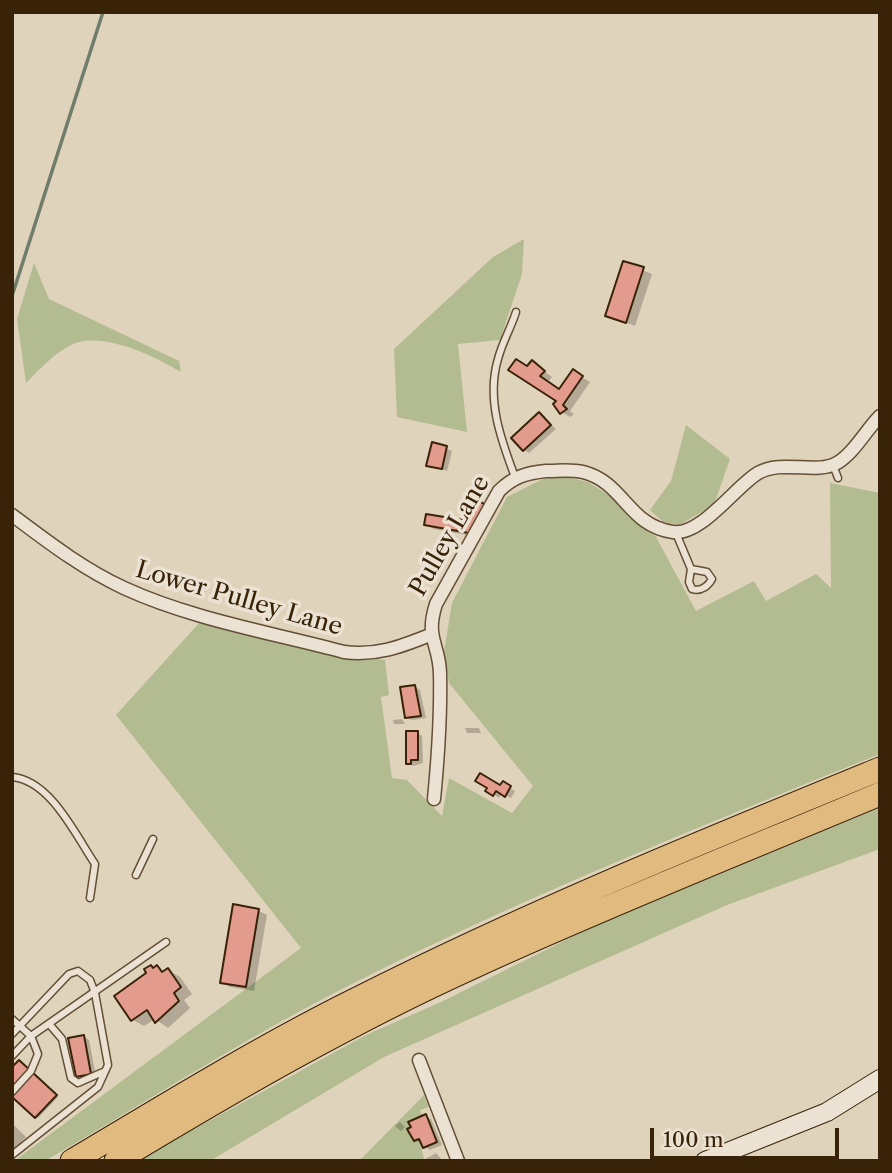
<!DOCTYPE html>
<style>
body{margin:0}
#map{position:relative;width:892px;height:1173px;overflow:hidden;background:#e0d3bb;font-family:"Libre Caslon Text",serif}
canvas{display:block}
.frame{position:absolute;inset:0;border:14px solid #392308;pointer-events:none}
.scale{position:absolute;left:650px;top:1128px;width:189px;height:32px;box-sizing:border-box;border:4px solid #392308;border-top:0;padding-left:9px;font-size:21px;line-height:24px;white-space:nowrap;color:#392308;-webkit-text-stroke:5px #ebe2d3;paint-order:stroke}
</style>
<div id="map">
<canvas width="892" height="1173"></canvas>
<div class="frame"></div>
<div class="scale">100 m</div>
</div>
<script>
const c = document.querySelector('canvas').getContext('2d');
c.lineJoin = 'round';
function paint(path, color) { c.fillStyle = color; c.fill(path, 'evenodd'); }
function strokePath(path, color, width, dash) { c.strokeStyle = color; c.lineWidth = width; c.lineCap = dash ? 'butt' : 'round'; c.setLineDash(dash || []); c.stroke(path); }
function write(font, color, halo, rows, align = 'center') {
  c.font = font + ' "Libre Caslon Text",serif'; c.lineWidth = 7; c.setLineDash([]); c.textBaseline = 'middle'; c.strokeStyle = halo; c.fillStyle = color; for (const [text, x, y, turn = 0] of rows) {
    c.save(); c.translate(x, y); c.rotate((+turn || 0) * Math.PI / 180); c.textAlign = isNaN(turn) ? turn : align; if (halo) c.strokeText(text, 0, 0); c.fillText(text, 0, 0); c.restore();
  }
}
paint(new Path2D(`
 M524 239 522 274 500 340 458 344 467 432 397 417 394 349 493 257Z
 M34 263 49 299 179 361 181 372C155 356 103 331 73 344 54 353 40 369 26 383L17 319Z
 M686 425 730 459 714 505 679 525 663 522 650 510 671 481Z
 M568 477 588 482 613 498 629 517 656 537 696 611 754 581 766 601 816 574 831 588 830 483 880 493V754C691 830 499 907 319 1001 226 1050 136 1108 45 1161H14L301 948 116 715 200 622 335 654 385 660 389 695 381 697 392 778 407 780 442 816 449 778 512 813 533 786 449 683 444 652 452 603 507 497 543 479Z
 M880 808V849L727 905 384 1057 210 1161H136L366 1035 441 1002 596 925Z
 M424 1095 429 1107 420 1110 422 1115 409 1122 411 1127 407 1129 414 1141 419 1139 424 1159 359 1161Z`), '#b2bc90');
paint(new Path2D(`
 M624 263 652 274 635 326 607 315Z
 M532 362 552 377 548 382 560 391 573 372 590 382 570 411 574 414 570 417 562 412 559 401 528 368Z
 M540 414 556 429 529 453 524 450Z
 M433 444 452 451 447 471 428 465Z
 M427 516 478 537 434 529 426 524Z
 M414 686 420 690 426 718 412 720 406 717Z
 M402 719 405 724H394L393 720Z
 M465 728H479L481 733H467Z
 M417 733 422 736 423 763 413 766 408 763Z
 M477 780 501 787 503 784 515 791 511 798 502 793 499 798Z
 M259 911 267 915 254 991 230 987 222 982Z
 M151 967 165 972 168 970 180 977 192 994 184 1000 190 1008 168 1028 155 1019 144 1026 133 1020Z
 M83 1036 89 1040 96 1077 83 1079 77 1076Z
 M21 1063 58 1097 38 1118 12 1095Z
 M426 1116 431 1119 442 1145 430 1150 416 1140Z
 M400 1122 405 1127 401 1131 395 1126Z
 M12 1123 26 1137 12 1151Z
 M436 1153 443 1161H422Z`), '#0003');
strokePath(new Path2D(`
 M12 296 103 12`), '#707d6a', 3.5);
const building = new Path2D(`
 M623 261 644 267 626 323 605 316Z
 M516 359 527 366 532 360 545 371 540 376 559 389 573 369 583 376 563 405 567 409 560 414 553 404 556 401 508 370Z
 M539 412 551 425 523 451 511 438Z
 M432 442 447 446 442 469 426 466Z
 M475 499 486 505 469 533 424 525 426 514 463 520Z
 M415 685 421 716 405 718 400 687Z
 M406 731H418V760H411V764H406Z
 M480 773 500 785 503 781 511 786 505 797 496 791 493 796 485 791 487 788 475 781Z
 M233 904 259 909 246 987 220 983Z
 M151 965 153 968 157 965 162 972 168 968 181 987 174 993 179 1001 155 1023 147 1010 131 1021 114 996 146 973 144 969Z
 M84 1035 91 1074 76 1077 68 1038Z
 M19 1060 57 1095 35 1118 12 1097V1067Z
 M426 1114 437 1142 423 1148 419 1139 414 1141 407 1129 411 1127 408 1122Z`);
paint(building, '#e29b8c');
strokePath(building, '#392308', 2);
const lane = new Path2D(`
 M833 465 838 478
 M515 477C501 440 486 399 498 359 502 343 511 328 516 312
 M676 533 691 569 707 572 712 579C708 586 701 592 692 589L689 582 691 569
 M12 777C50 780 75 834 95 864L90 898
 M136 875 153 839
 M12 1019 31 1036 38 1054 31 1071 12 1092
 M50 1025 62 1039 71 1078 78 1083 103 1072
 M12 1034 69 974 78 971 90 980 95 993 108 1065 98 1087 12 1155
 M12 1056 31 1036 166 942`);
const street = new Path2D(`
 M12 515C48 542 83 569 124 588 191 619 273 633 344 652 377 656 400 647 430 635
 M434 799C438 758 441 715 440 673 439 643 425 638 436 604L499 491C513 477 526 473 546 471 558 471 571 469 583 472 624 482 628 526 673 532 701 536 736 486 758 473 782 459 815 475 837 463 854 453 866 430 880 416
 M419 1060 458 1161`);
const secondary = new Path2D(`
 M705 1161 827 1112 880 1079`);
const highway = new Path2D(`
 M72 1161C166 1105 260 1047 357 999 527 913 704 841 880 769
 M116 1161C232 1091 351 1022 475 966 608 905 744 851 880 794`);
strokePath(lane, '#634f35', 9);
strokePath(street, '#634f35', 15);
strokePath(secondary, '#392308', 20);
strokePath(highway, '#392308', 25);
strokePath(lane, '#ebe2d3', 6);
strokePath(street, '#ebe2d3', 12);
strokePath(secondary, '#ebe2d3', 18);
strokePath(highway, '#e0ba7e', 23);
write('24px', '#392308', '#ebe2d3', [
 ["Pulley Lane",450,536,-60],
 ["Lower Pulley Lane",239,599,16]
]);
</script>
